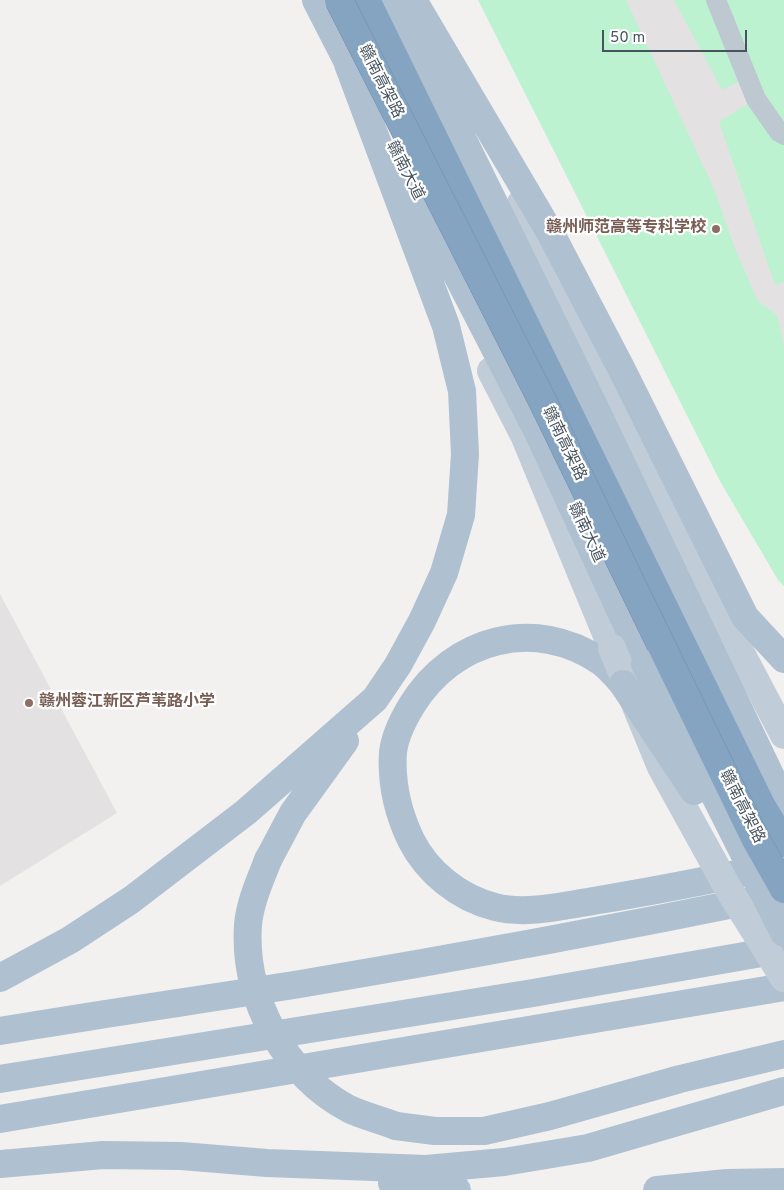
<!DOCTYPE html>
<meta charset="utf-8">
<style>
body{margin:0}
#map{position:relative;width:784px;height:1190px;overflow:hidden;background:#f3f0f0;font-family:Overpass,sans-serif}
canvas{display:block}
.scale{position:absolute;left:602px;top:30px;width:145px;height:22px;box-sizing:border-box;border:2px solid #47545f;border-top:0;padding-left:6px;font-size:15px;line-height:18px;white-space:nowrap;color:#47545f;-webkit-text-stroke:4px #fff;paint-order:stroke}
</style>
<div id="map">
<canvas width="784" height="1190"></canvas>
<div class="scale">50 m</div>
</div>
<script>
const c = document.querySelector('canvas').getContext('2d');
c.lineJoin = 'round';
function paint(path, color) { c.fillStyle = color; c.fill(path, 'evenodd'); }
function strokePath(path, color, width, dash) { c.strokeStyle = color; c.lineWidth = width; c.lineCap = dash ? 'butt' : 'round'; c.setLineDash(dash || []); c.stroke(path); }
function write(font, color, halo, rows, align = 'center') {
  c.font = font + ' Overpass,"Noto Sans SC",sans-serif'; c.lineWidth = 4.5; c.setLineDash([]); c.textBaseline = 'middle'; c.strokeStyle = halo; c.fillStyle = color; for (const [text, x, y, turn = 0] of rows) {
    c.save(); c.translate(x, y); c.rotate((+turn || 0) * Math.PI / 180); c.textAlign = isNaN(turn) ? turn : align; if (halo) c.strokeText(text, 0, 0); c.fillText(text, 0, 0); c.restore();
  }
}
paint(new Path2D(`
 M534 0H784V470Z
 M0 594 117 813 0 886Z`), '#e4e1e2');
paint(new Path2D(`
 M478 0H626L714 189 736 251 758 301 777 315 784 345V586L778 580 721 483Z
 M674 0H784V282L775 285 719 122 755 99 746 78 722 90Z`), '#bdf2d1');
const highway = new Path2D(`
 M366 0 761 805 784 843`);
strokePath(highway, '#718fae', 29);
strokePath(new Path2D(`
 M716 0 756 99 779 132 784 135`), '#bdc8d0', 20);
strokePath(new Path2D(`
 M521 203 608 390 731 634 784 735
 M491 371 524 435 612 648`), '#c0ccd8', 28);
strokePath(new Path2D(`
 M316 0 357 80
 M394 0 592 402 784 804
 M413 0 551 234 621 368 745 617 784 659
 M403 170 537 430 645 664
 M623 684C616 676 609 667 600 661 535 617 453 638 412 705 404 718 395 736 393 752 391 782 398 813 411 840 427 872 459 898 495 907 525 915 563 906 593 901 654 891 715 879 775 866
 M268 860 293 813 345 741
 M0 978 70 940 131 900 246 812 375 699 398 665 422 621 444 573 461 515 465 454 462 391 446 326 348 64
 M0 1031C100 1014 200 1000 300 984 462 957 623 927 784 894
 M0 1079 533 993 784 949
 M0 1119 784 987
 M396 1126 435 1131H484L550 1116 680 1079 784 1054
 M0 1164 103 1155 181 1156 267 1163 426 1169 504 1162 588 1148 784 1091
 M392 1183 457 1190
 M657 1190 727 1183 784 1182`), '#afc0d1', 28);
strokePath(highway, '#85a4c2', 28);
const highwayBridge = new Path2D(`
 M339 0 542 400 755 838 784 889`);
strokePath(highwayBridge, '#718fae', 29, []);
strokePath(new Path2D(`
 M612 648 661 767 729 890 784 978`), '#c0ccd8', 28);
strokePath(new Path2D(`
 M645 664 702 770 784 933
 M623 684 694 791
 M268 860C260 881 250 902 248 925 243 998 285 1075 349 1109 364 1116 381 1120 396 1126`), '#afc0d1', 28);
strokePath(highwayBridge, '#85a4c2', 28);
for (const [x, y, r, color] of [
 [716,229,5,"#8d6e63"],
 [29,703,5,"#8d6e63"]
]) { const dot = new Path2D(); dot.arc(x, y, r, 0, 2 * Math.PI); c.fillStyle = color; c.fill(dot); strokePath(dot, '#fff', 2); }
write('16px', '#47545f', '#fff', [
 ["赣南高架路",380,82,63],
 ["赣南大道",404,171,63],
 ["赣南高架路",563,444,64],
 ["赣南大道",585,533,65],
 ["赣南高架路",741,807,63]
]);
write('bold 16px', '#785e54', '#fff', [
 ["赣州师范高等专科学校",706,229],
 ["赣州蓉江新区芦苇路小学",39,703,"left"]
], 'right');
</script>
